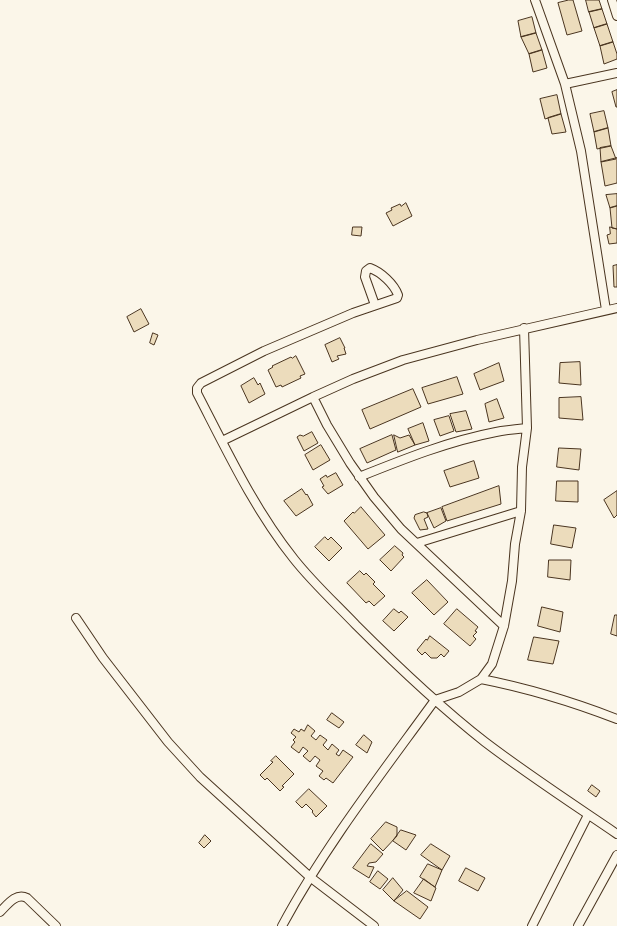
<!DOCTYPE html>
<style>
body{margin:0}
canvas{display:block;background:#fbf6e9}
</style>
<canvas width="617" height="926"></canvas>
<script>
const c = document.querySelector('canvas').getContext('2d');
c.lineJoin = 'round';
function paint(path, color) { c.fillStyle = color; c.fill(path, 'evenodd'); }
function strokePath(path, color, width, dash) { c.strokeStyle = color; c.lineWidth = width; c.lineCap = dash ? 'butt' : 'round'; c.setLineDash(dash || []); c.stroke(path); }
const building = new Path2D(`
 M569 0H573L582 31 567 35 558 3Z
 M586 0H599L602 9 589 12Z
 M602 9 607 24 594 28 589 12Z
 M532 17 536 33 521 37 518 21Z
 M607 24 613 42 600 46 594 28Z
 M536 33 542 50 529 54 521 37Z
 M613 42 617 54V59L604 64 600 46Z
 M542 50 547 68 533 72 529 54Z
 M617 90V107H616L612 92Z
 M557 95 561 114 545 119 540 99Z
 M604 111 608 128 594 132 590 114Z
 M561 114 566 132 552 134 548 118Z
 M608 128 611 146 597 149 594 132Z
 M611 146 616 159 601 162 600 148Z
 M617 158V183L605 186 601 162Z
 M617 194V206L610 208 606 195Z
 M406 203 412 216 393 226 386 213 392 210 391 208 400 204 401 206Z
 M617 206V229L612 228 610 208Z
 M353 227H362L361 236 352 235Z
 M610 227 617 229V243L609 244 607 235 610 234Z
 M617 265V287H614L613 266Z
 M141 309 149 324 134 332 127 317Z
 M153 333 158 335 154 345 150 343Z
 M340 338 345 348H344L346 354 337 356 339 359 332 362 325 345Z
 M296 356 305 374 300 376 301 378 282 387 281 385 276 387 268 370 273 367 272 366 291 357 292 358Z
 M580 362 581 385 559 383 560 363Z
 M499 363 504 381 480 390 474 374Z
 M457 377 463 394 428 404 422 388Z
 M254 378 258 385 260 383 265 394 249 403 241 386Z
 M413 389 421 407 370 429 362 410Z
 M581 397 583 420 559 418V398Z
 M497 399 504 418 489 422 485 404Z
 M466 411 472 429 456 432 450 414Z
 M449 416 454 431 440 436 434 420Z
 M423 423 429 441 415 445 408 429Z
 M312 432 318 443 304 451 297 437 300 435 303 436Z
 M392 435 396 450 367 463 360 449Z
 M394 435 400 438 409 435 415 445 398 452Z
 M321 445 330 460 313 470 305 455Z
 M559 448 581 449 579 470 557 467Z
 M474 461 479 478 450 487 444 471Z
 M336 473 343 485 328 494 322 487 324 486 320 479 326 475 327 477Z
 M557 481H578V502L556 501Z
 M499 486 501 504 447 521 442 507Z
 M302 489 306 495 307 494 313 505 296 516 284 501Z
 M617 491V515L614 518 604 500Z
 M361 507 385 535 368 549 344 521 353 512 354 513Z
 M441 508 446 521 434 528 427 513Z
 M424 512 427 513 428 517 424 519 428 529 420 530 414 518 415 515Z
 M554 525 576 528 572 548 551 544Z
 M325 537 328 540 331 537 342 548 329 561 315 547Z
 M395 546 403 553 402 555 404 557 391 571 380 560Z
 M549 560H571L570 580 548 577Z
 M360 571 364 575 366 573 375 582 373 584 385 596 374 606 369 601 366 603 347 583Z
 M427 580 448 602 434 615 412 593Z
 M542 607 563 612 560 632 538 626Z
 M394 609 399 613 401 611 408 617 394 631 383 621Z
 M457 609 478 627 475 631 477 632 473 636 476 639 470 646 444 624Z
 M615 615H617V636L611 634Z
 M430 636 449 651 444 657 441 654 437 658H431L425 652 422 655 417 650 426 639 427 640Z
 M534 637 559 641 553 664 528 660Z
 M332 713 344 722 339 728 327 720Z
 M308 725 315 731 311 736 316 740 320 735 327 740 323 745 328 750 332 744 339 750 336 754 339 756 343 750 353 757 333 783 326 778 324 780 319 776 323 771 316 766 320 760 315 756 310 762 303 756 308 751 303 747 299 753 291 747 295 742 293 740 296 737 291 733 294 729 299 732 301 729 304 731Z
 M364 735 372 742 367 753 356 745Z
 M276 756 294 774 282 786 284 787 280 791 267 778 265 780 260 775 273 762 271 761Z
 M592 785 600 791 596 797 588 791Z
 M309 789 327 806 316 817 312 812 313 811 306 804 302 808 296 802Z
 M386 822 397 827V836L383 851 371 839Z
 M401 830 416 835 406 850 393 841Z
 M205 835 211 841 204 848 199 843Z
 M371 844 383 854 376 862 369 863 367 866 374 867 369 878 353 868Z
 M431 844 450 856 442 870 421 855Z
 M428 864 442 870 435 887 420 877Z
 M466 868 485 878 478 891 459 881Z
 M378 871 388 879 380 889 370 882Z
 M393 878 403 890 394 901 383 890Z
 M424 879 436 888 431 901 414 893Z
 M407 891 428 907 420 919 394 901Z`);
paint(building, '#ecdcbc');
strokePath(building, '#4a3520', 1);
const street = new Path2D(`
 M535 0 565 84 581 151 606 310
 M612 0 617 16
 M565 84 617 73
 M375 305 365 277 366 271 370 268C381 272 394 284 398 295L397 298 353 313 264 351 201 383 197 388V393C226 449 254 509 294 559 313 583 335 603 356 625 397 666 439 706 485 742 527 774 573 804 617 834
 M313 397 327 425 350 463 374 497 401 529 504 626
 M222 441 313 397 353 379 403 360 477 340 617 308
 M359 477C404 459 449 441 496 432 506 430 517 429 527 428
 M417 543 521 511
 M76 618 103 658 168 742 200 777 310 877 374 926
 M481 679C527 688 573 702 617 719
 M0 912C7 905 16 892 27 898L56 926
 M282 926C325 846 382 773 435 700L459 692 481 679 492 664 504 626 512 581 515 544 521 511 522 467 527 428 524 328
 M532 926 588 815
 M578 926 617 855`);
strokePath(street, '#4a3520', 10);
strokePath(street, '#fbf6e9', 8);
</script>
